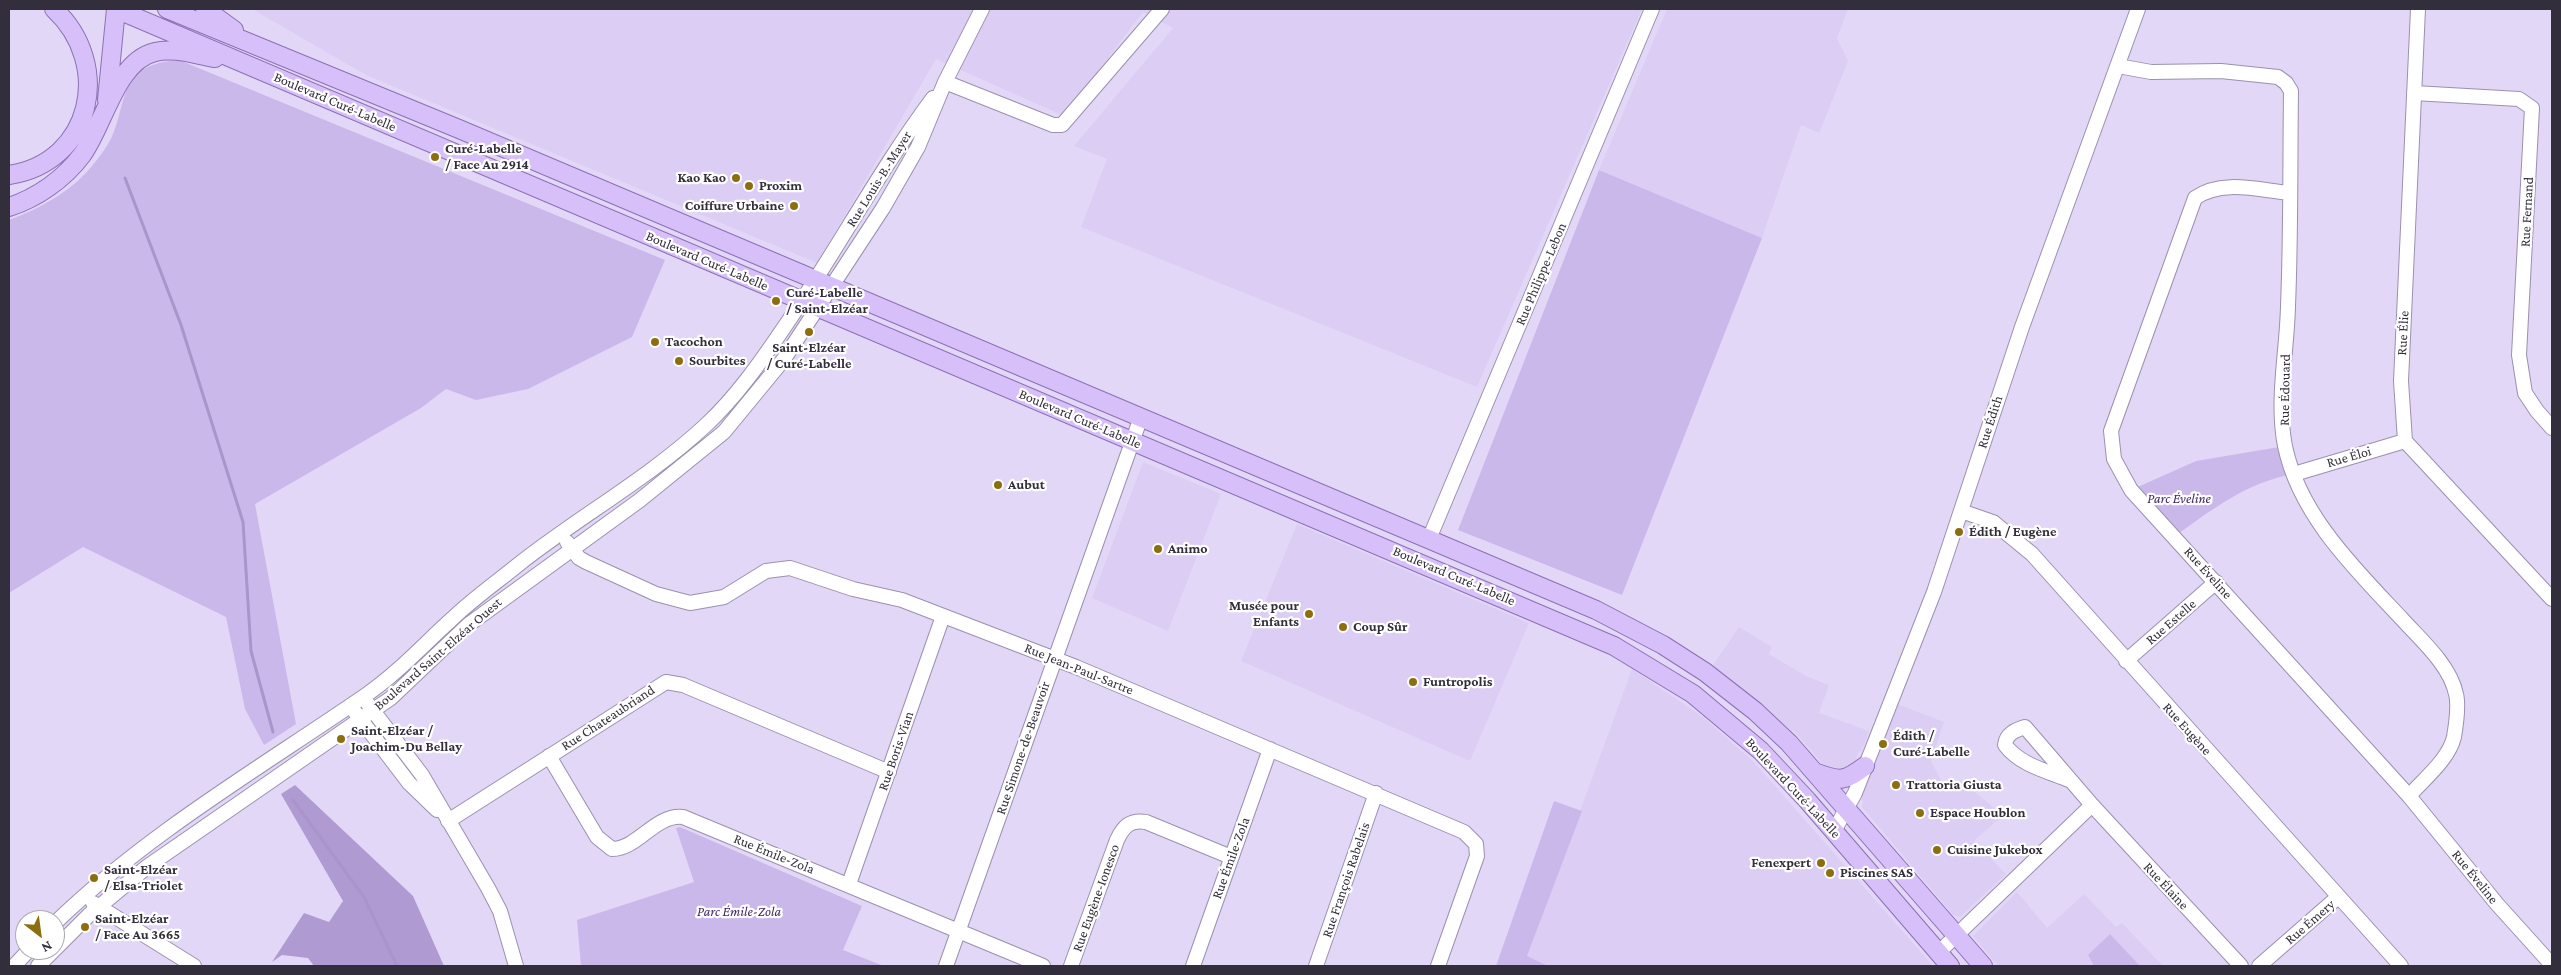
<!DOCTYPE html>
<meta charset="utf-8">
<style>
body{margin:0}
#map{position:relative;width:2561px;height:975px;overflow:hidden;background:#e3d7f8;font-family:"Crimson Pro",serif}
canvas{display:block}
.frame{position:absolute;inset:0;border:10px solid #332e3b;pointer-events:none}
.north{position:absolute;left:15px;top:910px;width:50px;height:50px;box-sizing:border-box;background:#fff;border:1px solid #adabb1;border-radius:50%;rotate:150deg;font-size:14px;font-weight:700;line-height:20px;text-align:center;color:#332e3b}
.north::after{content:'';display:block;margin:auto;width:18px;height:22px;background:#8c6d0f;clip-path:polygon(50% 0,100% 100%,50% 72%,0 100%)}
</style>
<div id="map">
<canvas width="2561" height="975"></canvas>
<div class="frame"></div>
<div class="north">N</div>
</div>
<script>
const c = document.querySelector('canvas').getContext('2d');
c.lineJoin = 'round';
function paint(path, color) { c.fillStyle = color; c.fill(path, 'evenodd'); }
function strokePath(path, color, width, dash) { c.strokeStyle = color; c.lineWidth = width; c.lineCap = dash ? 'butt' : 'round'; c.setLineDash(dash || []); c.stroke(path); }
function write(font, color, halo, rows, align = 'center') {
  c.font = font + ' "Crimson Pro",serif'; c.lineWidth = 4.5; c.setLineDash([]); c.textBaseline = 'middle'; c.strokeStyle = halo; c.fillStyle = color; for (const [text, x, y, turn = 0] of rows) {
    c.save(); c.translate(x, y); c.rotate((+turn || 0) * Math.PI / 180); c.textAlign = isNaN(turn) ? turn : align; if (halo) c.strokeText(text, 0, 0); c.fillText(text, 0, 0); c.restore();
  }
}
paint(new Path2D(`
 M252 9H1642L1477 387 1081 227 1107 159 1074 146 1173 28 1143 12 1064 116 936 59 817 263 366 75Z
 M1667 9H1848L1837 38 1848 61 1819 133 1801 125 1762 238 1599 170Z
 M1143 462 1221 494 1168 631 1092 598Z
 M1297 524 1529 623 1470 761 1241 661Z
 M1739 627 1772 647 1769 654 1806 676 1829 685 1819 713 1869 731 1861 752 1859 751 1853 766 1846 773 1829 771 1793 730 1792 731 1713 665Z
 M1632 669 1703 717 1754 762 1933 966H1548L1527 956Z
 M1897 704 1944 722 1931 761 1946 790 1961 781 2003 815 1974 841 2006 874 1960 917 1953 915 1862 807 1863 801 1861 800Z
 M2017 892 2047 928 2084 894 2116 927 2122 923 2163 966H1998L1973 936Z`), '#dccdf5');
paint(new Path2D(`
 M179 60 665 260 632 337 528 389 476 400 446 389 421 408 255 504 296 724 264 745 245 709 226 617 83 547 9 593V220C43 207 74 190 96 161 103 152 111 141 114 131 121 114 123 88 136 75 147 64 165 61 179 60Z
 M1599 170 1762 238 1622 595 1458 530Z
 M2285 446 2294 474C2247 482 2213 509 2175 536L2131 490 2196 461Z
 M1554 801 1582 811 1527 956 1548 966H1496Z
 M680 827 862 906 843 950 884 966H581L577 920 694 882 676 828Z
 M2110 934 2140 966H2094L2088 955Z`), '#cbb8eb');
paint(new Path2D(`
 M295 785 413 896 444 966H314L308 958 282 955 272 962 304 913 329 922 343 901 281 794Z`), '#af9bd1');
strokePath(new Path2D(`
 M125 178 181 325 243 522 251 651 273 732
 M293 800 364 897 397 966`), '#aa95cb', 3);
const minor = new Path2D(`
 M2418 9 2401 381 2405 441 2552 599
 M2118 66 2151 72 2221 71 2278 77 2286 83 2291 91C2290 162 2291 234 2288 306 2287 352 2276 401 2285 446 2299 515 2356 570 2402 619 2421 640 2450 665 2456 694 2459 705 2456 725 2454 737 2449 759 2424 779 2409 796
 M945 82 1053 125H1062L1162 9
 M2414 93 2519 99 2532 108 2519 355 2525 393 2537 411 2552 428
 M2289 193C2259 190 2221 179 2195 198L2111 431 2114 459 2131 490 2409 796 2497 904 2552 965
 M2294 474 2405 441
 M1961 511 1993 522 2032 554 2401 966
 M1429 539 1652 9
 M567 542 579 558 586 562 656 594 690 603 724 597 766 571 790 568 853 589 902 600 1076 667 1464 832 1476 844 1477 856 1438 966
 M2126 661 2216 582
 M368 704 422 775 488 888 500 911 516 966
 M355 712 409 783 437 810
 M549 756 597 837 612 849C638 849 655 814 683 817L1043 966
 M2069 780C2047 771 2020 765 2005 745 2006 734 2015 730 2025 727L2092 805 2241 966
 M448 821 666 682 683 685 889 772
 M1834 831 1855 793 1934 592 2022 327 2138 9
 M849 884 943 616
 M93 903 194 966
 M55 923C148 833 260 768 366 695 398 673 424 644 453 618 474 598 497 582 519 564 580 516 649 478 706 425 736 397 760 363 783 329 835 254 878 172 933 98
 M55 949 89 915 148 866 391 698 468 625 640 500 724 432 784 359 883 208 918 147 945 82 982 9
 M1938 953 2092 805
 M14 966 29 950
 M38 966 54 950
 M946 966 1141 417
 M1071 966 1117 840C1123 827 1130 819 1146 822L1231 857
 M1193 966 1270 749
 M1316 966 1376 793
 M2259 966 2338 897`);
const major = new Path2D(`
 M116 9 1614 646 1693 694 1761 751 1807 800 1950 966
 M167 9 459 129 1596 610 1663 645 1705 672 1755 711 1789 743 1983 966
 M205 9 234 30
 M107 100 116 9
 M9 175C93 162 113 64 54 9
 M9 207C37 198 64 179 82 155 104 125 116 61 155 52 174 47 196 55 215 58
 M1817 773C1841 782 1845 781 1865 766`);
strokePath(minor, '#9b90af', 16);
strokePath(major, '#8c70b4', 20);
strokePath(minor, '#fff', 14);
strokePath(major, '#d7bff9', 18);
for (const [x, y, r, color] of [
 [435,157,5,"#8c6d0f"],
 [736,178,5,"#8c6d0f"],
 [749,186,5,"#8c6d0f"],
 [794,206,5,"#8c6d0f"],
 [776,301,5,"#8c6d0f"],
 [809,332,5,"#8c6d0f"],
 [655,342,5,"#8c6d0f"],
 [679,361,5,"#8c6d0f"],
 [998,485,5,"#8c6d0f"],
 [1959,532,5,"#8c6d0f"],
 [1158,549,5,"#8c6d0f"],
 [1309,614,5,"#8c6d0f"],
 [1343,627,5,"#8c6d0f"],
 [1413,682,5,"#8c6d0f"],
 [341,739,5,"#8c6d0f"],
 [1883,744,5,"#8c6d0f"],
 [1896,785,5,"#8c6d0f"],
 [1920,813,5,"#8c6d0f"],
 [1937,850,5,"#8c6d0f"],
 [1821,863,5,"#8c6d0f"],
 [1830,873,5,"#8c6d0f"],
 [94,878,5,"#8c6d0f"],
 [85,927,5,"#8c6d0f"]
]) { const dot = new Path2D(); dot.arc(x, y, r, 0, 2 * Math.PI); c.fillStyle = color; c.fill(dot); strokePath(dot, '#fff', 2); }
write('14px', '#332e3b', '#fff', [
 ["Boulevard Curé-Labelle",335,102,23],
 ["Rue Louis-B.-Mayer",879,179,-58],
 ["Rue Fernand",2527,212,-87],
 ["Boulevard Curé-Labelle",707,261,23],
 ["Rue Philippe-Lebon",1541,274,-67],
 ["Rue Élie",2403,333,-87],
 ["Rue Édouard",2285,390,-89],
 ["Boulevard Curé-Labelle",1080,419,23],
 ["Rue Édith",1990,422,-72],
 ["Rue Éloi",2349,457,-16],
 ["Rue Éveline",2208,573,48],
 ["Boulevard Curé-Labelle",1454,576,23],
 ["Rue Estelle",2171,622,-41],
 ["Boulevard Saint-Elzéar Ouest",438,654,-41],
 ["Rue Jean-Paul-Sartre",1079,669,22],
 ["Rue Chateaubriand",608,718,-33],
 ["Rue Eugène",2187,729,48],
 ["Rue Simone-de-Beauvoir",1023,748,-71],
 ["Rue Boris-Vian",896,751,-71],
 ["Boulevard Curé-Labelle",1793,788,47],
 ["Rue Émile-Zola",774,854,22],
 ["Rue Émile-Zola",1231,858,-70],
 ["Rue Éveline",2475,877,51],
 ["Rue François Rabelais",1346,880,-71],
 ["Rue Élaine",2166,886,47],
 ["Rue Eugène-Ionesco",1096,898,-70],
 ["Rue Émery",2310,922,-41]
]);
write('bold 14px', '#332e3b', '#fff', [
 ["Curé-Labelle",445,149],
 ["/ Face Au 2914",445,165],
 ["Kao Kao",726,178,"right"],
 ["Proxim",759,186],
 ["Coiffure Urbaine",784,206,"right"],
 ["Curé-Labelle",786,293],
 ["/ Saint-Elzéar",786,309],
 ["Tacochon",665,342],
 ["Saint-Elzéar",809,348,"center"],
 ["/ Curé-Labelle",809,364,"center"],
 ["Sourbites",689,361],
 ["Aubut",1008,485],
 ["Édith / Eugène",1969,532],
 ["Animo",1168,549],
 ["Musée pour",1299,606,"right"],
 ["Enfants",1299,622,"right"],
 ["Coup Sûr",1353,627],
 ["Funtropolis",1423,682],
 ["Saint-Elzéar /",351,731],
 ["Joachim-Du Bellay",351,747],
 ["Édith /",1893,736],
 ["Curé-Labelle",1893,752],
 ["Trattoria Giusta",1906,785],
 ["Espace Houblon",1930,813],
 ["Cuisine Jukebox",1947,850],
 ["Fenexpert",1811,863,"right"],
 ["Saint-Elzéar",104,870],
 ["/ Elsa-Triolet",104,886],
 ["Piscines SAS",1840,873],
 ["Saint-Elzéar",95,919],
 ["/ Face Au 3665",95,935]
], 'left');
write('italic 14px', '#422565', '#fff', [
 ["Parc Éveline",2179,499],
 ["Parc Émile-Zola",739,912]
]);
</script>
